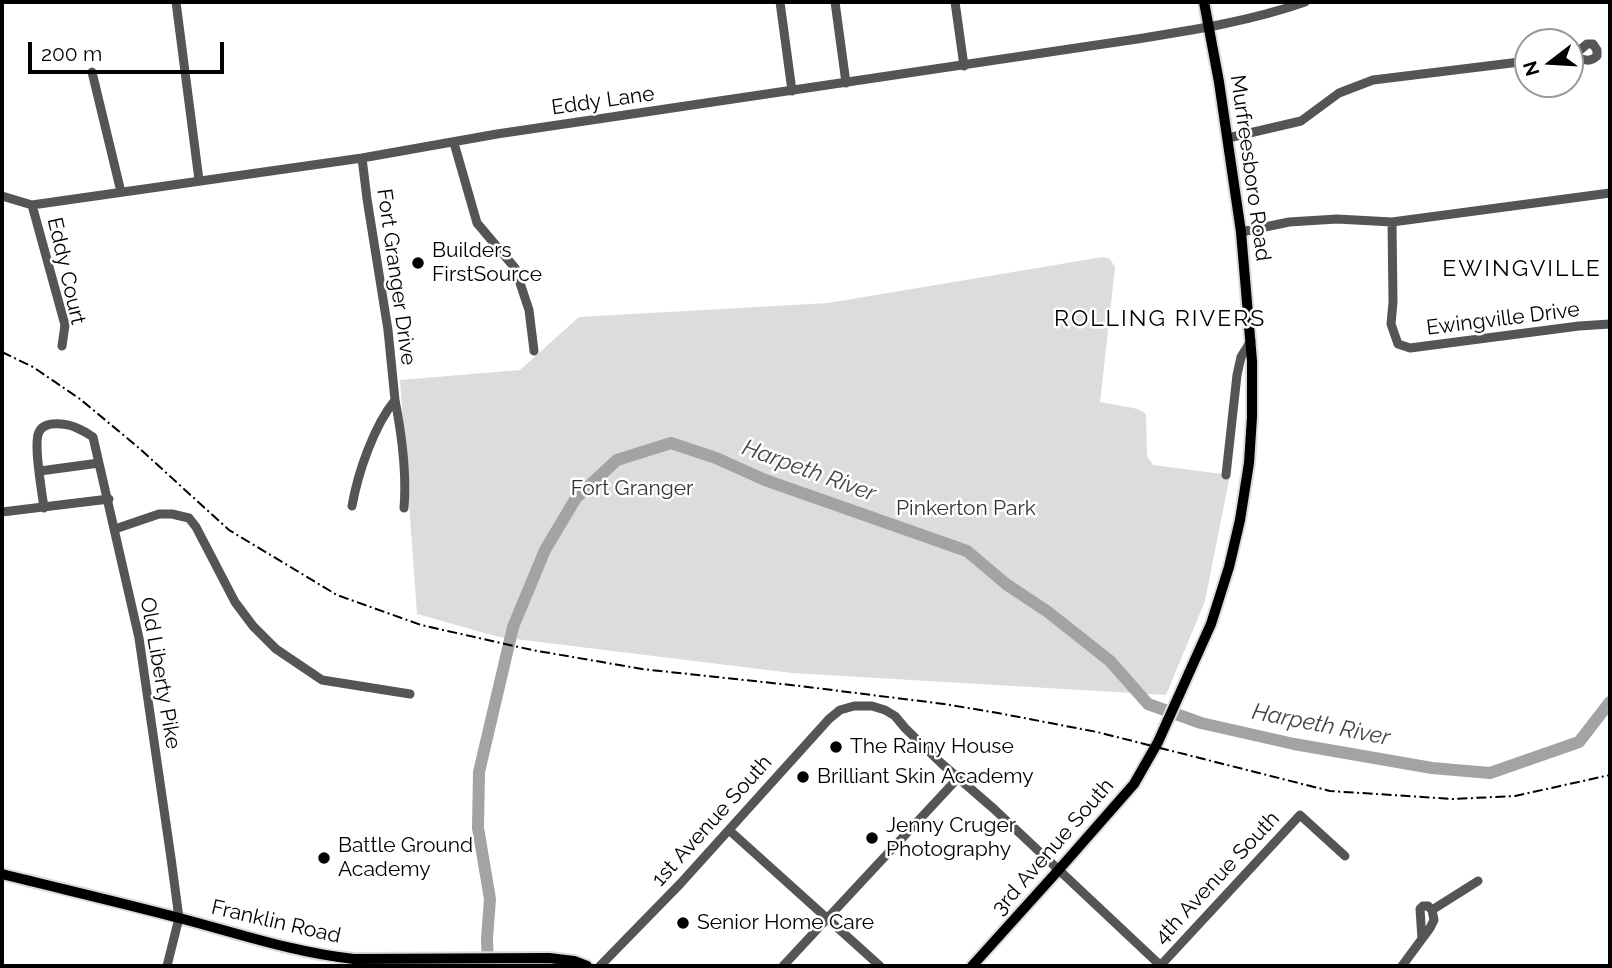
<!DOCTYPE html>
<style>
body{margin:0}
#map{position:relative;width:1612px;height:968px;overflow:hidden;background:#fff;font-family:Raleway,sans-serif}
canvas{display:block}
.frame{position:absolute;inset:0;border:4px solid #000;pointer-events:none}
.north{position:absolute;left:1514px;top:28px;width:70px;height:70px;box-sizing:border-box;background:#fff;border:2px solid #999;border-radius:50%;rotate:253deg;font-size:19px;font-weight:700;line-height:28px;text-align:center;color:#000}
.north::after{content:'';display:block;margin:auto;width:24px;height:32px;background:#000;clip-path:polygon(50% 0,100% 100%,50% 72%,0 100%)}
.scale{position:absolute;left:28px;top:42px;width:196px;height:32px;box-sizing:border-box;border:4px solid #000;border-top:0;padding-left:9px;font-size:21px;line-height:24px;white-space:nowrap;color:#000;-webkit-text-stroke:5px #fff;paint-order:stroke}
</style>
<div id="map">
<canvas width="1612" height="968"></canvas>
<div class="frame"></div>
<div class="north">N</div>
<div class="scale">200 m</div>
</div>
<script>
const c = document.querySelector('canvas').getContext('2d');
c.lineJoin = 'round';
function paint(path, color) { c.fillStyle = color; c.fill(path, 'evenodd'); }
function strokePath(path, color, width, dash) { c.strokeStyle = color; c.lineWidth = width; c.lineCap = dash ? 'butt' : 'round'; c.setLineDash(dash || []); c.stroke(path); }
function write(font, color, halo, rows, align = 'center') {
  c.font = font + ' Raleway,sans-serif'; c.lineWidth = 5; c.setLineDash([]); c.textBaseline = 'middle'; c.strokeStyle = halo; c.fillStyle = color; for (const [text, x, y, turn = 0] of rows) {
    c.save(); c.translate(x, y); c.rotate((+turn || 0) * Math.PI / 180); c.textAlign = isNaN(turn) ? turn : align; if (halo) c.strokeText(text, 0, 0); c.fillText(text, 0, 0); c.restore();
  }
}
paint(new Path2D(`
 M1103 257 1110 259 1115 267 1100 402 1138 409 1146 414 1147 456 1153 465 1230 475 1205 601 1166 695 792 673 499 637 417 614 400 380 520 370 579 317 828 303Z`), '#dcdcdc');
strokePath(new Path2D(`
 M488 966 487 939 490 899 478 828 479 772 513 627 545 550 576 498 617 460 671 443 716 458 765 480 967 551 1006 584 1048 612 1110 661 1148 704 1201 723 1294 744 1432 768 1490 773 1579 742 1610 702`), '#a3a3a3', 12);
const major = new Path2D(`
 M2 874C62 889 123 903 183 919 240 934 296 953 354 959L549 958 574 961 587 966
 M972 966 1055 874 1134 784 1158 742 1211 624 1229 567 1240 520 1249 463 1252 417V361L1241 232 1219 82 1204 2`);
strokePath(major, '#dbdbdb', 14);
strokePath(new Path2D(`
 M176 2 199 180
 M780 2 792 91
 M835 2 846 83
 M955 2 964 66
 M1570 56C1581 57 1587 65 1597 56V50L1593 44H1587L1573 56
 M92 72 121 192
 M1228 138 1301 121 1339 93 1373 80 1528 61
 M454 143 477 223 515 268 529 310 534 351
 M2 196 32 205 362 158 497 134 1137 39C1193 30 1251 21 1305 2
 M32 205 65 325 62 346
 M1392 222 1393 302 1391 324 1398 344 1410 348 1579 326 1610 324
 M1241 232 1289 222 1337 219 1392 222 1610 193
 M395 400C402 436 407 472 404 508
 M40 471 99 463
 M1226 475 1237 375 1241 357 1251 341
 M352 506C358 472 374 426 395 400L388 330 367 199 362 158
 M44 508C42 492 33 443 39 432 45 419 70 424 79 429 84 431 89 434 93 437L139 638 171 858 179 918 167 966
 M2 512 109 499
 M115 529 159 514H172L189 518 196 527 235 602 253 626 276 649 322 680 410 694
 M729 830 880 966
 M1432 910 1478 881
 M600 966 680 884 829 719 840 710 854 706H872L885 710 895 716 905 728 941 763 994 809 1161 966
 M783 966 958 778
 M1160 966 1300 815 1345 856
 M1402 966 1430 928 1434 920 1432 910 1428 906H1423L1420 909 1422 939`), '#555', 9);
strokePath(major, '#000', 10);
strokePath(new Path2D(`
 M2 352 33 367 80 399 139 448 229 530 337 595 421 625 532 650 642 669 800 686 944 704 998 713 1097 732 1330 791 1453 799 1515 796 1610 775`), '#000', 2, [10, 3.5, 2, 3.5]);
for (const [x, y, r, color] of [
 [418,263,7,"#000"],
 [836,747,7,"#000"],
 [803,777,7,"#000"],
 [872,838,7,"#000"],
 [324,858,7,"#000"],
 [683,923,7,"#000"]
]) { const dot = new Path2D(); dot.arc(x, y, r, 0, 2 * Math.PI); c.fillStyle = color; c.fill(dot); strokePath(dot, '#fff', 2.5); }
write('21px', '#000', '#fff', [
 ["Eddy Lane",603,101,-8],
 ["Murfreesboro Road",1250,168,82],
 ["Eddy Court",66,271,77],
 ["Fort Granger Drive",396,277,82],
 ["Ewingville Drive",1503,319,-7],
 ["Old Liberty Pike",160,673,80],
 ["1st Avenue South",712,821,-48],
 ["3rd Avenue South",1053,847,-49],
 ["4th Avenue South",1217,878,-47],
 ["Franklin Road",276,922,13]
]);
write('21px', '#000', '#fff', [
 ["Builders",432,251],
 ["FirstSource",432,275],
 ["The Rainy House",850,747],
 ["Brilliant Skin Academy",817,777],
 ["Jenny Cruger",886,826],
 ["Photography",886,850],
 ["Battle Ground",338,846],
 ["Academy",338,870],
 ["Senior Home Care",697,923]
], 'left');
write('21px', '#333', '#fff', [
 ["Fort Granger",632,489],
 ["Pinkerton Park",966,509]
]);
c.letterSpacing = '2px';
write('23px', '#000', '#fff', [
 ["EWINGVILLE",1522,269],
 ["ROLLING RIVERS",1160,319]
]);
c.letterSpacing = '0px';
write('italic 23px', '#444', '#fff', [
 ["Harpeth River",809,471,20],
 ["Harpeth River",1321,725,11]
]);
</script>
